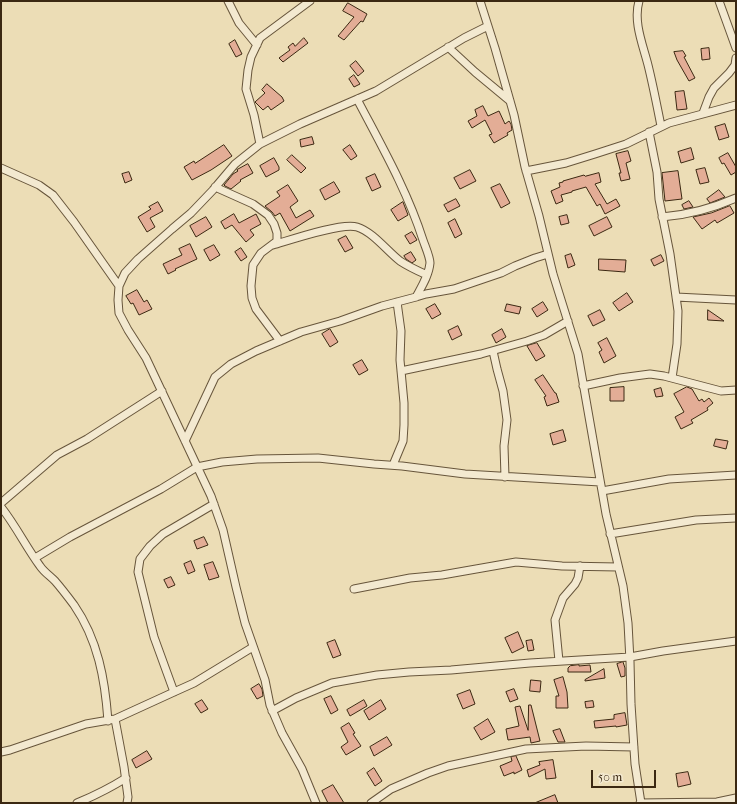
<!DOCTYPE html>
<style>
body{margin:0}
#map{position:relative;width:737px;height:804px;overflow:hidden;background:#ecddb6;font-family:"IM FELL French Canon",serif}
canvas{display:block}
.frame{position:absolute;inset:0;border:2px solid #3b2812;pointer-events:none}
.scale{position:absolute;left:591px;top:770px;width:65px;height:18px;box-sizing:border-box;border:2px solid #3b2812;border-top:0;padding-left:5px;font-size:12px;line-height:14px;white-space:nowrap;color:#3b2812;-webkit-text-stroke:3px #f3e9d0;paint-order:stroke}
</style>
<div id="map">
<canvas width="737" height="804"></canvas>
<div class="frame"></div>
<div class="scale">50 m</div>
</div>
<script>
const c = document.querySelector('canvas').getContext('2d');
c.lineJoin = 'round';
function paint(path, color) { c.fillStyle = color; c.fill(path, 'evenodd'); }
function strokePath(path, color, width, dash) { c.strokeStyle = color; c.lineWidth = width; c.lineCap = dash ? 'butt' : 'round'; c.setLineDash(dash || []); c.stroke(path); }
const building = new Path2D(`
 M348 3 367 14 363 22 361 21 344 40 338 36 354 17 343 11Z
 M304 38 308 43 283 62 279 58 290 50 288 47 293 43 295 46Z
 M235 40 242 54 236 57 229 44Z
 M709 48 710 59 702 60 701 49Z
 M683 51 686 56 684 57 695 78 689 81 677 60 674 52Z
 M356 61 364 71 358 76 350 66Z
 M354 75 360 84 354 87 349 79Z
 M267 84 282 97 284 101 271 110 268 106 263 110 255 102 265 93 262 90Z
 M684 91 687 109 677 110 675 92Z
 M483 106 488 116 499 111 505 124 509 121 511 124 512 130 507 133 508 135 494 143 489 135 492 134 485 120 472 128 468 121 477 116 475 110Z
 M725 124 729 137 719 140 715 127Z
 M312 137 314 144 301 147 300 140Z
 M224 145 232 156 211 170 192 180 184 167 194 161 195 163Z
 M350 145 357 156 351 160 343 150Z
 M691 148 694 159 681 163 678 152Z
 M628 151 631 161 626 163 630 179 621 181 619 173H621L616 154Z
 M728 153 736 167V172L731 175 724 163 722 164 719 158Z
 M292 155 306 168 301 173 287 160Z
 M274 158 279 167V170L266 177 260 166Z
 M248 164 253 173 240 180 241 181 231 189 225 186 224 185 233 174 238 171 237 170Z
 M705 168 709 182 700 184 696 170Z
 M470 170 476 181 460 189 454 178Z
 M678 171 682 199 665 201 662 173Z
 M129 172 132 180 125 183 122 174Z
 M599 173 601 182 595 184 607 204 616 199 620 206 605 214 600 204 597 206 586 187 572 191V192L561 195 563 201 556 204 551 191 560 187 559 183 563 182V181L584 175 585 176Z
 M375 174 381 187 372 191 366 178Z
 M334 182 340 192 325 200 320 190Z
 M500 184 510 203 501 208 491 188Z
 M288 185 298 201 290 207 296 218 310 210 314 216 290 231 280 213 275 216 272 212 265 206 280 196 277 192Z
 M719 190 725 197 710 203 707 199Z
 M456 199 460 206 448 212 444 205Z
 M689 201 693 207 684 209 682 205Z
 M158 202 163 211 150 218 155 227 147 232 138 217 151 209 149 207Z
 M403 202 408 215 398 221 391 210Z
 M730 206 734 213 717 223 715 220 702 229 693 217 711 213Z
 M234 214 239 223 256 214 261 224 250 230 254 235 246 242 232 225 225 229 221 222Z
 M567 215 569 223 561 225 559 217Z
 M206 217 212 227 196 237 190 226Z
 M607 217 612 227 594 236 589 226Z
 M455 219 462 234 455 238 448 223Z
 M412 232 417 240 410 244 405 236Z
 M346 236 353 248 345 252 338 240Z
 M190 244 197 259 175 269 176 270 168 274 163 264 182 255 179 249Z
 M214 245 220 255 210 261 204 250Z
 M241 248 247 257 241 261 235 252Z
 M411 252 416 260 412 263 406 259 404 256Z
 M571 254 575 265 568 268 565 256Z
 M661 255 664 261 654 266 651 260Z
 M599 259 626 260 625 272 599 270Z
 M137 290 144 302 147 300 152 309 139 315 133 303 131 304 126 296Z
 M627 293 633 302 619 311 613 303Z
 M543 302 548 310 537 317 532 309Z
 M435 304 441 314 432 319 426 309Z
 M507 304 521 307 519 314 505 311Z
 M600 310 605 320 593 326 588 316Z
 M708 310 724 321 708 320Z
 M458 326 462 335 452 340 448 331Z
 M330 329 338 342 330 347 322 334Z
 M502 329 506 337 496 343 492 335Z
 M607 338 616 356 604 363 599 352 602 350 598 343Z
 M537 343 545 356 536 361 527 346Z
 M362 360 368 370 359 375 353 365Z
 M543 375 555 393H556L559 402 547 406 544 397 546 396 535 380Z
 M624 387V401H610V388Z
 M687 387 692 389 699 401 702 399 704 402 709 398 713 403 707 408 708 410 691 420 693 423 681 429 675 417 684 412 674 394Z
 M661 388 663 396 656 397 654 390Z
 M563 430 566 441 553 445 550 434Z
 M716 439 728 441 726 449 714 446Z
 M204 537 208 545 197 549 194 541Z
 M191 561 195 571 188 574 184 564Z
 M213 562 219 577 209 580 204 565Z
 M171 577 175 585 168 588 164 580Z
 M518 632 524 647 512 653 505 638Z
 M335 640 341 655 333 658 327 643Z
 M532 640 534 650 528 651 526 641Z
 M623 662 625 668V676L621 677 617 664Z
 M579 665V666L590 665 591 672H568V668L570 666Z
 M604 669 605 678 585 681V680Z
 M563 677 567 692 568 708H556V696H559L554 680Z
 M531 680 541 681 540 692 530 691Z
 M259 684 262 689 263 696 257 699 251 689Z
 M514 689 518 699 510 702 506 692Z
 M470 690 475 704 463 709 457 695Z
 M331 696 338 710 331 714 324 699Z
 M202 700 208 709 201 713 195 704Z
 M364 700 367 706 350 716 347 710Z
 M381 700 386 709 369 720 364 711Z
 M593 701 594 707 586 708 585 702Z
 M529 705H531L540 741 531 743 530 737 508 740 506 729 519 726 515 707 520 706 528 730Z
 M625 713 627 725 616 727V726L595 728 594 721 614 719V715Z
 M488 719 495 732 481 740 474 728Z
 M349 723 355 733 353 734 361 746 346 755 341 747 348 742 341 728Z
 M560 729 565 742H558L553 731Z
 M387 737 392 745 374 756 370 747Z
 M147 751 152 759 136 768 132 760Z
 M516 756 522 770 514 774V772L504 776 500 766 512 761 511 757Z
 M553 760 556 778 546 779 545 769 529 777 527 770 540 765 539 762Z
 M374 768 382 781 375 786 367 773Z
 M688 772 691 784 678 787 676 774Z
 M333 785 344 803H328L322 791Z
 M555 795 558 803H535Z`);
paint(building, '#e3ad96');
strokePath(building, '#3b2812', 1);
const minor = new Path2D(`
 M228 1 239 23 257 45
 M480 1 495 48 514 115 525 167 539 216 553 274 578 354 606 514 623 586 628 623 630 661 631 704 635 764 641 803
 M639 1C633 22 643 45 648 65 653 85 657 106 661 126
 M719 1 736 48
 M448 47 475 72 510 101
 M357 99C381 145 407 190 423 240 425 246 430 257 430 263 429 275 422 286 416 297
 M703 113 709 97 714 88 729 73 735 65 736 58
 M649 132 657 172 659 199 670 254 678 311 677 344 672 378
 M260 144 254 115 246 89 248 70 251 57 260 38 310 1
 M1 168 39 185 53 195 74 222 119 286
 M526 171 566 163 595 154 626 144 669 123 736 105
 M215 187 253 204 268 215 274 224 277 233V241L261 253 253 265 251 286 252 298 256 309 280 341
 M662 217C688 215 713 208 736 198
 M273 245C290 240 342 222 357 227 373 232 387 251 400 261 409 267 418 271 427 275
 M676 297 736 300
 M493 351 497 369 503 391 507 420 504 446 505 477
 M401 371 481 354 527 341 544 335 568 321
 M583 386 620 378 650 374 664 376 721 391 736 390
 M185 441 215 377 231 364 256 351 301 332 340 321 382 306 416 297 426 294 454 289 501 273 515 266 535 258 548 254
 M393 465 403 441 404 425V403L400 360 401 331 397 302
 M602 491 669 479 736 475
 M1 503 57 455 87 439 162 391
 M1 507C16 526 26 547 40 566 44 572 50 576 55 581 62 589 68 597 74 605 98 640 105 679 108 721
 M610 534 696 520 736 518
 M35 558 70 537 161 489 197 467 222 462 257 459 318 458 374 464 402 466 465 474 600 482
 M354 589 410 578 442 575 516 562 562 566 618 567
 M559 661 555 620 563 598 575 584 578 578 580 566
 M174 692 154 637 138 572 140 559 150 546 163 534 214 504
 M272 711 296 698 332 683 377 675 409 672 451 670 530 663 630 657 663 651 736 641
 M115 719 124 767 128 797 127 803
 M1 752 10 750 86 724 115 719 174 692 194 683 253 647
 M77 803C94 796 110 788 126 778
 M316 803 302 769 282 733 270 705 265 680 245 623 236 587 223 530 211 496 146 358 128 330 119 313 118 300 119 286 125 273 138 259 172 229 191 213 213 190 235 164 260 144 300 124 376 91 464 38 488 26
 M371 803 391 789 428 773 448 766 526 749 586 746 634 747
 M640 803 717 802 736 798`);
strokePath(minor, '#67553b', 9);
strokePath(minor, '#f3e9d0', 7);
</script>
